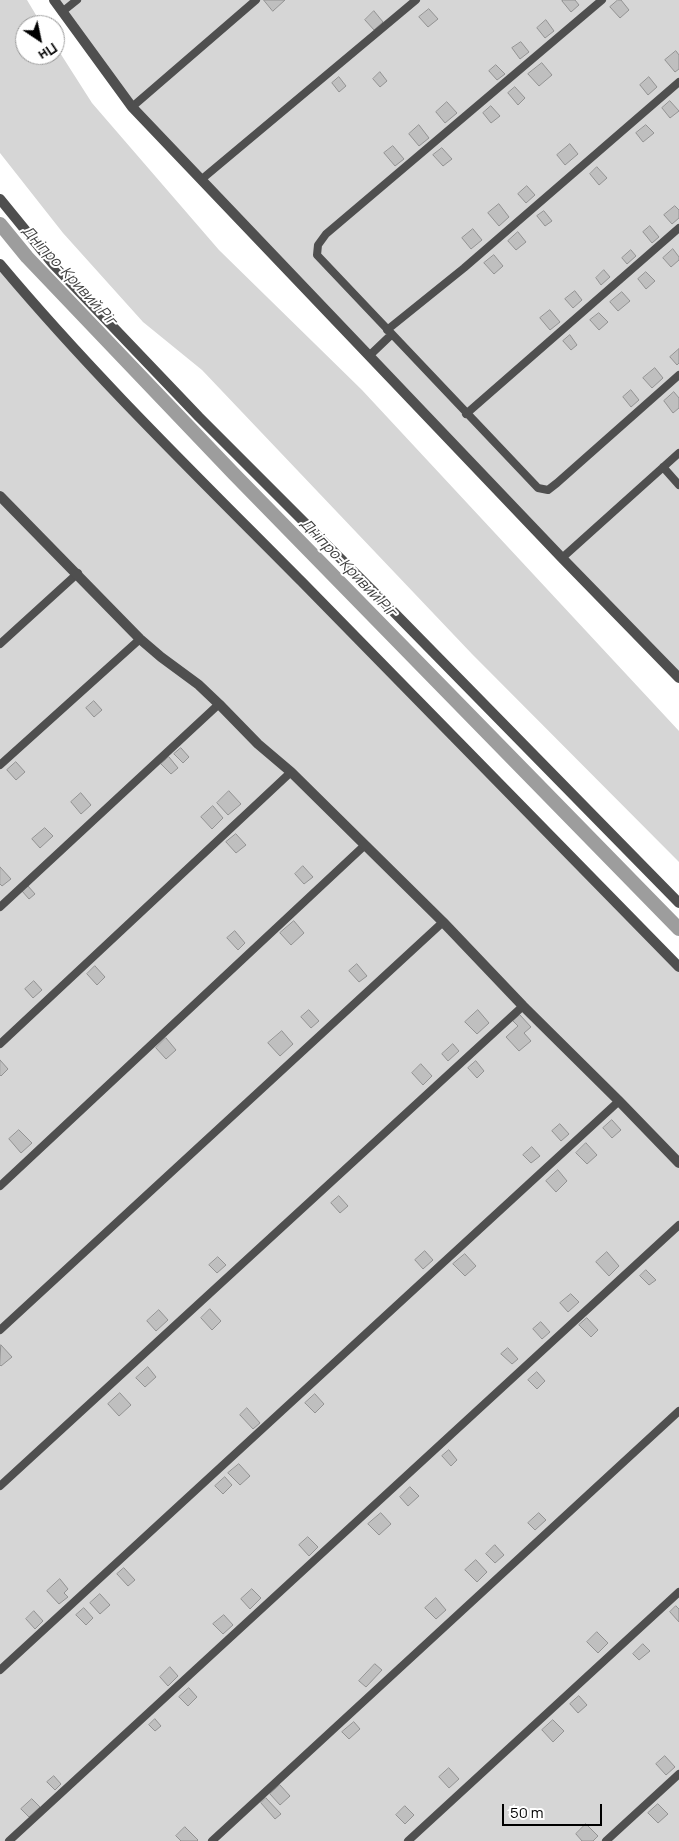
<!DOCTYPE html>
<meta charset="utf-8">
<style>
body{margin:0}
#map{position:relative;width:679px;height:1841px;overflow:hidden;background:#fff;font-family:Manrope,sans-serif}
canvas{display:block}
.north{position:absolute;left:15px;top:15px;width:50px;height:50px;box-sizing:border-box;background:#fff;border:1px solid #999;border-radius:50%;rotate:146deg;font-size:14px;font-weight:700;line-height:20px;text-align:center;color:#000}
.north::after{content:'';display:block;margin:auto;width:18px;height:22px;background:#000;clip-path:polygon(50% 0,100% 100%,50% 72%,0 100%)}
.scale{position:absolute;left:502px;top:1804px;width:100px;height:22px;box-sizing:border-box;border:2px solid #000;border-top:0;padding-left:6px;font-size:15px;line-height:18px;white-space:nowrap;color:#000;-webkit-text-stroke:4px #fff;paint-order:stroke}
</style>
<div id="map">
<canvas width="679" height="1841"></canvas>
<div class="north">Пн</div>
<div class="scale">50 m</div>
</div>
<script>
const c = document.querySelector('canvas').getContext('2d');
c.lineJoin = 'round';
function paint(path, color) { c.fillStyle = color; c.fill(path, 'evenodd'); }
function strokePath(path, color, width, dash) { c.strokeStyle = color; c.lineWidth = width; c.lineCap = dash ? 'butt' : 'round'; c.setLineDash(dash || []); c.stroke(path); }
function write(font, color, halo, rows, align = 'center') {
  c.font = font + ' Manrope,sans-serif'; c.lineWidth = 4; c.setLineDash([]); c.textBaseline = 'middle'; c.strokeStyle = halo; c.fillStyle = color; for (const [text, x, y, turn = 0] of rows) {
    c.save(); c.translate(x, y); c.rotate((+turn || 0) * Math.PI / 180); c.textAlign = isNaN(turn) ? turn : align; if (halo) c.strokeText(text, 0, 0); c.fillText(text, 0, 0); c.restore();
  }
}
paint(new Path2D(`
 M0 0H27L42 25H25V55H55V45L92 103 219 250 362 390 679 731V862L472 654 202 370 143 322 63 233 0 153Z
 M54 0H679V678L132 107Z
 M0 264 45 319 679 967V1841H0Z`), '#d6d6d6');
strokePath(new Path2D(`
 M0 224 27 257 234 474 679 929`), '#9d9d9d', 14);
const building = new Path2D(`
 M264 0H285L273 11Z
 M564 0H575L579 5 571 12 562 1Z
 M618 0H621L629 10 620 18 610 7Z
 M429 9 438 19 428 27 419 17Z
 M374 11 383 22 374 30 365 20Z
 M546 20 554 31 545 38 537 28Z
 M521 42 529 52 520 59 512 48Z
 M676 51 679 55V69L675 72 665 60Z
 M542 63 552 75 539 86 528 74Z
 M496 65 505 74 497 80 489 71Z
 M380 72 387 81 380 87 373 79Z
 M339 77 346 86 339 92 332 83Z
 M649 77 657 87 648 95 640 85Z
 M515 87 525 98 518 105 508 93Z
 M670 101 679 111 670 118 662 108Z
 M447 102 457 113 445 123 436 112Z
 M491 106 500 116 491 123 483 113Z
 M419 125 429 138 419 146 409 134Z
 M646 125 654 133 643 142 636 133Z
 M570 144 578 154 565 165 557 155Z
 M393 146 404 159 395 166 384 153Z
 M442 148 452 159 443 166 433 155Z
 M597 167 607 178 599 185 590 174Z
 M527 186 535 195 526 203 518 194Z
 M499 204 509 217 499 226 488 213Z
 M675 206 679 210V218L672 224 664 215Z
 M544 211 552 221 545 226 537 216Z
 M650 226 659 237 652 243 643 232Z
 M473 229 482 240 471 249 462 238Z
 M518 232 526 242 516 250 508 241Z
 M673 249 679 257V260L671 267 663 258Z
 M631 250 636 256 627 264 622 258Z
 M494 255 503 266 494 274 484 263Z
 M604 270 610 277 601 285 596 278Z
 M646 272 655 281 646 289 638 279Z
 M575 291 582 300 573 308 565 299Z
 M622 292 630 301 618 311 610 302Z
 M550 310 560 322 550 330 540 318Z
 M599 313 608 322 599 330 590 320Z
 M570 335 577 345 571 350 563 341Z
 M679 349V363L677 365 670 357Z
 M655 368 663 378 652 388 643 378Z
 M631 390 639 400 631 407 623 397Z
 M674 392 679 398V408L673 413 664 401Z
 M94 701 102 710 94 717 86 708Z
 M181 748 189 757 183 763 174 754Z
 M169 757 178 768 171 774 161 764Z
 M16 762 25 772 16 780 7 770Z
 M229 791 241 804 228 815 217 803Z
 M81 793 91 805 81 814 71 802Z
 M213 806 223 818 212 829 201 817Z
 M45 828 53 836 40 848 32 839Z
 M236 834 246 845 236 853 226 842Z
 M303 866 313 877 304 884 295 874Z
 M0 867 11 879 2 886 0 884Z
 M28 886 35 894 29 899 22 891Z
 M294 921 304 933 291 945 280 933Z
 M235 931 245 943 238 950 227 938Z
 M357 964 367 976 359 982 349 971Z
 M95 966 105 977 97 985 87 974Z
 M34 981 42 990 33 998 25 989Z
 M309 1010 319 1021 311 1028 301 1017Z
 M478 1010 489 1023 477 1034 465 1022Z
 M520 1015 531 1027 524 1033 531 1041 519 1051 506 1037 518 1026 513 1021Z
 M282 1031 293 1044 280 1056 268 1043Z
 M166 1038 176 1050 166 1059 156 1048Z
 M453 1044 459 1051 448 1061 442 1054Z
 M0 1060 8 1069 1 1076 0 1075Z
 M476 1061 484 1071 477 1078 468 1068Z
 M421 1064 432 1076 423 1085 412 1073Z
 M612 1120 621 1130 612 1138 603 1128Z
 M560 1124 569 1134 561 1141 552 1131Z
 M19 1130 32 1143 21 1153 9 1139Z
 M586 1143 597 1155 587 1164 576 1153Z
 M532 1147 540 1156 531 1163 523 1155Z
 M558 1170 567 1181 556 1192 546 1181Z
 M339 1196 348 1206 340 1213 331 1203Z
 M425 1251 433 1260 423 1269 415 1260Z
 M607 1252 619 1266 609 1276 596 1262Z
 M465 1254 476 1266 465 1276 453 1264Z
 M218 1257 226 1265 217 1273 209 1265Z
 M646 1270 656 1280 649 1285 640 1276Z
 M571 1294 579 1302 568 1312 560 1303Z
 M210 1309 221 1321 212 1330 201 1318Z
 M159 1310 168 1320 156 1331 147 1321Z
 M587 1318 598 1330 591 1337 579 1325Z
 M541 1322 550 1332 542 1339 533 1329Z
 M1 1345 12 1357 1 1366 0 1365Z
 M508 1348 518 1359 512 1364 501 1354Z
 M148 1367 156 1377 145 1387 136 1378Z
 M537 1372 545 1381 537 1389 528 1380Z
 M120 1393 131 1405 119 1416 108 1404Z
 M315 1394 324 1404 315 1413 305 1403Z
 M247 1408 260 1423 253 1429 240 1415Z
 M449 1450 457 1460 451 1466 442 1456Z
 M239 1464 250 1476 240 1485 228 1473Z
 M225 1477 232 1485 223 1494 215 1486Z
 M410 1487 419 1496 408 1506 400 1497Z
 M381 1513 391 1524 379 1535 368 1524Z
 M539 1513 546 1520 535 1530 528 1523Z
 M308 1537 318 1547 309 1556 299 1545Z
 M495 1545 504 1555 495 1563 486 1554Z
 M476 1560 487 1572 477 1582 465 1570Z
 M124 1568 135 1580 128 1586 117 1574Z
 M60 1579 68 1589 64 1593 68 1597 59 1604 47 1591Z
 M252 1589 261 1598 250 1609 241 1599Z
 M100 1594 110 1605 100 1614 90 1603Z
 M436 1598 446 1610 436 1619 425 1608Z
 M676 1606 679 1609V1622L670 1612Z
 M84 1608 93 1618 86 1625 76 1615Z
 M34 1611 43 1621 35 1629 26 1619Z
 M224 1615 233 1625 223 1634 213 1624Z
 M597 1632 608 1643 598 1653 587 1642Z
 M643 1644 650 1651 639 1660 633 1654Z
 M375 1664 382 1670 366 1687 359 1681Z
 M170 1667 178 1676 168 1686 160 1677Z
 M189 1688 197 1697 188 1706 179 1697Z
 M579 1696 587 1705 578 1713 570 1704Z
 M155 1719 161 1726 155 1731 149 1725Z
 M553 1720 564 1731 553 1742 542 1730Z
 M354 1722 360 1729 349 1739 342 1732Z
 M665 1756 675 1767 666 1775 656 1764Z
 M449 1768 459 1779 449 1788 439 1777Z
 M54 1776 61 1784 55 1790 47 1782Z
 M280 1785 290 1796 280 1805 270 1794Z
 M266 1798 281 1814 275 1819 261 1803Z
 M32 1799 40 1807 29 1817 21 1809Z
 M658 1804 668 1814 658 1823 648 1813Z
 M405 1806 414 1815 405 1824 396 1815Z
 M586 1824 598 1836 593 1841H582L576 1834Z
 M185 1827 198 1840 197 1841H181L176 1836Z`);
paint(building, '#bfbfbf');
strokePath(building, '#939393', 1);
strokePath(new Path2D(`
 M602 0 326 234 318 245 317 255 538 488 548 490 557 483 679 375
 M62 12 77 0
 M132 107 256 0
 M202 179 416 0
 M387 330 464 268 679 82
 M369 356 391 335
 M466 414 679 228
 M663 467 679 485
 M562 558 679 453
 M0 644 78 573
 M0 765 140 639
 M0 907 219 704
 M0 1044 291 772
 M0 1186 365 845
 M0 1330 443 922
 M0 1486 523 1006
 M0 1670 619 1101
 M9 1841 679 1225
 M212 1841 679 1411
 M408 1841 679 1592
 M606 1841 679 1774`), '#4f4f4f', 8);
strokePath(new Path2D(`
 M54 0 132 107 562 558 679 678
 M0 199 53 264 199 417 378 596 679 903
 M0 264C93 375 196 475 298 578 426 707 553 837 679 967
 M0 496 140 639 161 657 199 685 219 704 258 744 291 772 443 922 523 1006 619 1101 679 1163`), '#4f4f4f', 10);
write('italic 15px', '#3e3e3e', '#fff', [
 ["Дніпро-Кривий Ріг",69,276,47],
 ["Дніпро-Кривий Ріг",348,568,46]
]);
</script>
